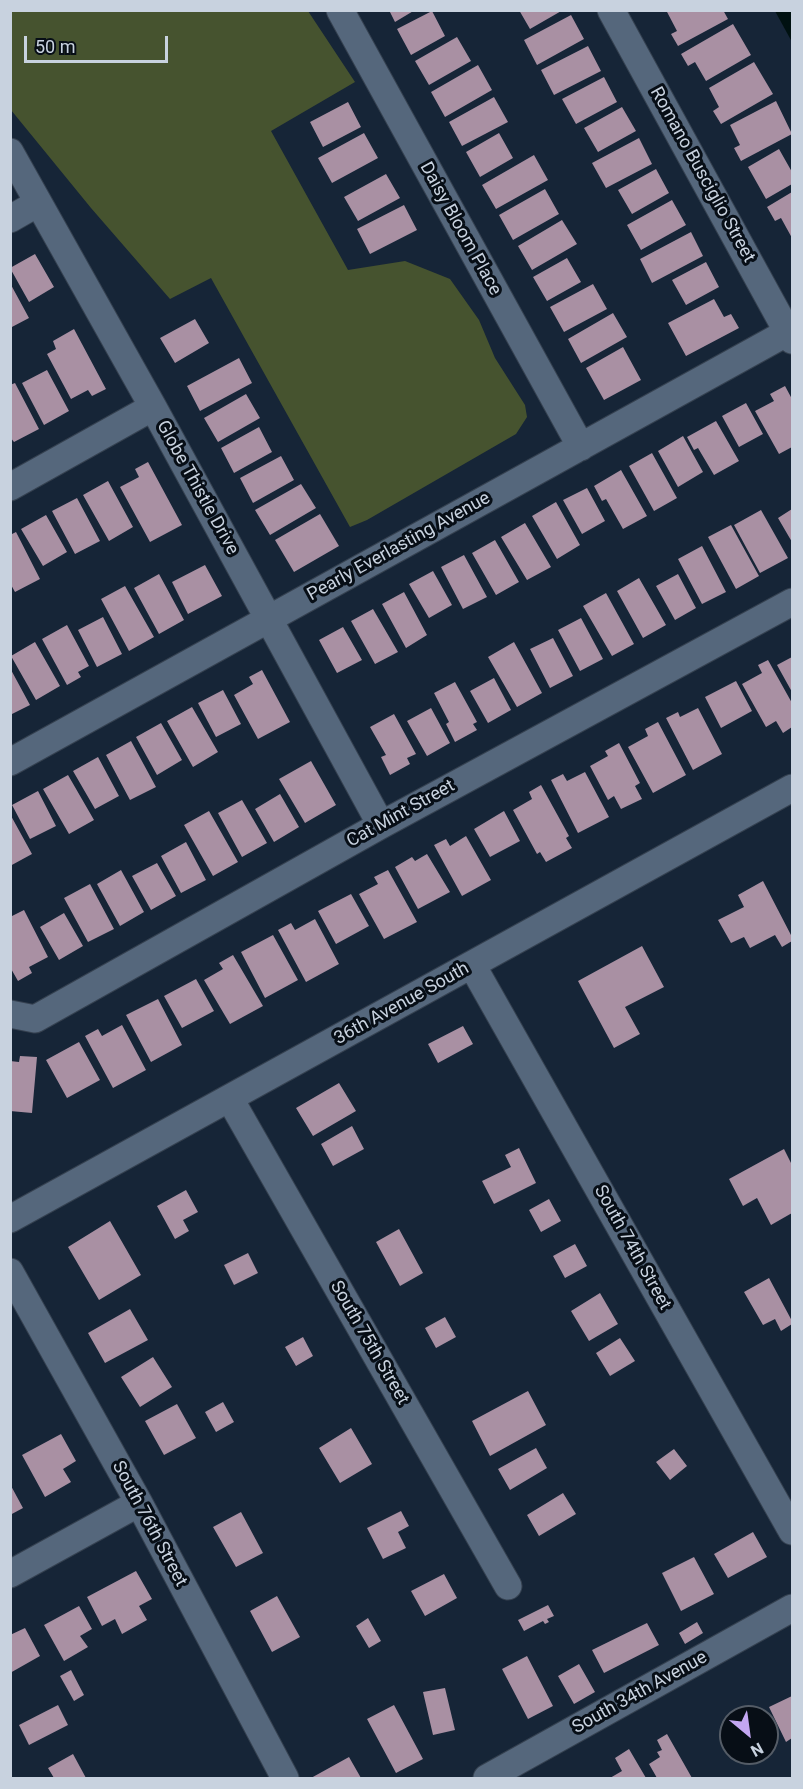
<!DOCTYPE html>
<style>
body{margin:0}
#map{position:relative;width:803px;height:1789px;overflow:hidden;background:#162537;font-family:Roboto,sans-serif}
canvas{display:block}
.frame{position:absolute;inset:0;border:12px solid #c8d2df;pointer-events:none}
.north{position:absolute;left:719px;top:1705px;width:60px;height:60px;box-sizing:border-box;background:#070e16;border:2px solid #545c66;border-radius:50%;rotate:151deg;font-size:16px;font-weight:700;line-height:24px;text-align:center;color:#c8d2df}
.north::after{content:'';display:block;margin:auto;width:21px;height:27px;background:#c3a7f2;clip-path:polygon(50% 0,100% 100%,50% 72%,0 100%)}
.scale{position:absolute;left:24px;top:36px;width:144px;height:27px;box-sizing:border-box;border:3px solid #c8d2df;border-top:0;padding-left:8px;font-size:18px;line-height:21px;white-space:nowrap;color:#c8d2df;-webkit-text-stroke:4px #070e16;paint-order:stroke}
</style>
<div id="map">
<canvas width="803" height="1789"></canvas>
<div class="frame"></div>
<div class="north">N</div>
<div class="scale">50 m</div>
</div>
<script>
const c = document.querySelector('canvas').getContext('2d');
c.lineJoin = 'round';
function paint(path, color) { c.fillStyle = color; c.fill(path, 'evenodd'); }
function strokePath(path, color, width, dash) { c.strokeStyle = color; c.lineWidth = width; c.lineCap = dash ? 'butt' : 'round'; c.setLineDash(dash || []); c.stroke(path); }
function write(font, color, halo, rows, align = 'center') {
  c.font = font + ' Roboto,sans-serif'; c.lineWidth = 6; c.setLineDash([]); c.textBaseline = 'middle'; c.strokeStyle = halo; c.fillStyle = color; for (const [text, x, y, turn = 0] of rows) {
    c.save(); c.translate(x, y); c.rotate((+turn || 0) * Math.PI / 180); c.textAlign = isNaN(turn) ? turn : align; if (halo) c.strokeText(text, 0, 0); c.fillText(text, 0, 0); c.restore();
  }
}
paint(new Path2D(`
 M11 10 308 11 355 82 271 131 348 270 405 261 450 279 479 320 495 358 525 405 527 417 516 434 367 520 350 527 211 278 170 299 91 208 11 110Z`), '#46532f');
paint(new Path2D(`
 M775 11H792V42Z`), '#011');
paint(new Path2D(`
 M389 10H415L395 22Z
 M519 10H563L530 29Z
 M666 10H723L728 19 678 46 671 34 677 31Z
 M432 11 445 36 411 55 397 29Z
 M571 15 584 39 537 65 524 40Z
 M733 24 751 55 706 81 695 62 688 66 681 54Z
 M457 37 471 61 429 85 415 61Z
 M588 46 601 71 554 95 541 70Z
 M754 62 773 94 721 124 713 111 719 107 709 88Z
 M478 65 492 90 445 117 431 92Z
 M604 77 617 102 576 124 562 99Z
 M494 97 508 122 462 146 449 122Z
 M776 101 792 134 741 161 734 148 740 145 730 125Z
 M348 102 361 127 323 147 310 122Z
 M622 107 636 131 598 152 584 128Z
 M364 133 378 158 332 183 318 158Z
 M499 133 513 158 480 177 466 152Z
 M639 138 652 164 606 188 592 163Z
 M779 149 792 172V184L766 199 748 167Z
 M534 155 548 180 496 209 482 185Z
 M656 169 669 193 632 214 618 190Z
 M386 174 400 198 358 221 344 197Z
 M545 189 559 214 513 240 499 215Z
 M792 192V238L781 218 775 221 767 207Z
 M672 200 686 225 641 250 627 225Z
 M404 205 417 230 370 254 357 229Z
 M562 220 577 244 532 270 518 246Z
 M691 232 703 256 652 283 640 259Z
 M35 254 54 287 29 302 10 268Z
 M567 258 581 282 547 301 533 277Z
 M706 262 719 287 686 305 672 280Z
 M10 283 29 318 10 328Z
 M593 284 607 309 564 332 550 307Z
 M714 299 724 317 731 314 739 328 686 356 668 323Z
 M613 313 627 337 581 363 568 339Z
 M195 319 209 343 175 363 160 338Z
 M74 329 106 389 92 396 88 390 71 399 47 354 56 349 53 341Z
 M623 347 641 380 604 400 586 368Z
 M239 358 252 383 200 411 187 386Z
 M47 370 69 411 44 425 22 383Z
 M15 383 39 429 14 442 10 437V385Z
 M785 386 792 399V447L779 454 755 411 774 401 770 394Z
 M246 394 260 418 218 442 204 418Z
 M746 403 763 434 739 447 722 416Z
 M716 421 739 461 714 475 698 448 694 450 687 437Z
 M259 427 272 452 234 473 221 448Z
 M683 436 703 472 678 487 658 451Z
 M652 453 677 498 654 511 629 466Z
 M281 456 294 480 253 503 240 478Z
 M148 462 182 525 150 542 120 487 139 477 135 469Z
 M621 470 647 516 623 529 606 499 602 501 594 486Z
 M108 481 133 527 109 541 83 495Z
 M301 484 316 508 270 535 255 510Z
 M587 488 605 521 582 534 563 500Z
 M77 498 100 541 75 554 52 511Z
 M556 502 580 545 557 559 532 516Z
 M792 509V542L778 518Z
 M761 510 788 558 760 573 734 525Z
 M320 514 339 546 294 572 275 540Z
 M46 515 67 552 43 566 21 529Z
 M525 523 551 567 527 580 501 537Z
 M731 525 759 576 736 589 708 537Z
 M16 532 40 579 15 592 10 583V535Z
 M495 540 519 582 496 595 472 553Z
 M702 546 726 592 702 604 678 559Z
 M464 555 487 597 463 609 441 567Z
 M205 565 222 596 188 614 172 582Z
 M433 571 452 605 429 618 409 584Z
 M159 574 184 620 159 634 134 588Z
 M678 574 696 608 675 620 656 586Z
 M639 578 666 625 643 638 617 591Z
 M125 586 154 637 129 651 101 599Z
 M404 592 427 635 406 648 382 604Z
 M606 593 634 644 612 656 583 606Z
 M373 609 398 652 375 664 351 621Z
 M103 617 122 654 97 667 78 630Z
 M581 618 603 659 580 671 558 630Z
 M67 625 89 666 78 672 81 677 67 685 42 639Z
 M343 627 362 660 337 673 319 640Z
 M553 638 573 676 550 688 530 649Z
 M35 642 60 686 36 700 11 656Z
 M514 642 542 693 517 707 488 657Z
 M792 657V692L777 665Z
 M768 660 792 703V727L783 733 776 721 766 727 742 684 762 673 758 665Z
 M10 668 30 705 10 715Z
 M262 670 290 722 258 739 234 695 253 684 249 677Z
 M494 678 511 710 488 723 470 691Z
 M736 681 752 711 721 728 705 697Z
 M455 682 477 722 473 724 477 730 455 742 446 724 449 722 434 693Z
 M223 690 241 724 216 737 198 703Z
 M192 707 218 752 193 767 167 721Z
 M431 708 450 743 427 756 407 721Z
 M698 708 722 754 693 770 666 718 678 712 680 717Z
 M394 714 416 754 407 758 410 764 390 775 381 757 386 755 370 727Z
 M658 722 686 775 653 793 628 747 648 736 645 729Z
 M161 723 182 760 157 775 136 737Z
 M131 741 156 787 130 800 106 755Z
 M619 743 640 783 635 786 642 799 621 809 614 796 608 800 590 766 608 756 605 751Z
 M98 757 119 796 95 809 73 771Z
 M311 761 336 805 305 823 279 779Z
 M585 772 609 817 578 833 551 780 563 774 567 781Z
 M68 775 94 820 69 834 43 789Z
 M541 785 569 836 566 838 572 848 546 862 540 852 537 854 513 810 532 799 529 792Z
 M38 791 56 826 30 839 12 805Z
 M280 794 299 827 274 842 255 809Z
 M242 800 267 843 242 857 218 813Z
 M209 811 238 862 213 876 184 825Z
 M504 811 520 841 490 857 474 829Z
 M10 814 32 854 10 866Z
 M466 836 491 880 462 896 434 845 446 839 450 846Z
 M186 842 206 880 181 893 161 856Z
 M427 854 450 892 418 909 395 867 412 857 415 861Z
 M157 863 176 896 151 910 132 876Z
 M121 870 144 912 120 926 97 884Z
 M388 870 417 922 384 939 359 894 378 884 374 877Z
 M763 881 792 937V941L782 947 775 935 750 948 744 937 731 943 718 920 744 907 738 895Z
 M90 884 114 929 88 942 64 898Z
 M351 894 369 926 336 944 318 911Z
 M24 910 48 957 29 967 32 973 18 981 10 967V917Z
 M64 913 83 946 59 960 40 927Z
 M315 919 339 964 306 982 278 930 291 923 295 930Z
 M273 935 298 980 265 998 241 952Z
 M642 946 664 987 625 1007 640 1034 614 1048 578 981Z
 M233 955 263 1006 230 1024 204 980 223 969 219 963Z
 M196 979 214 1011 182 1028 164 996Z
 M158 999 182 1045 151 1062 126 1015Z
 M122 1025 146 1070 113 1088 85 1036 98 1029 102 1036Z
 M463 1026 473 1044 438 1063 428 1044Z
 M79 1042 100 1080 67 1098 46 1060Z
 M20 1056 37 1057 32 1113 10 1111V1061L19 1062Z
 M339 1083 356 1111 313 1136 296 1108Z
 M352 1126 364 1149 333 1166 321 1144Z
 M519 1148 536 1183 494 1204 482 1181 511 1167 505 1155Z
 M784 1149 792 1165V1213L771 1225 757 1198 743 1206 729 1179Z
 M186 1190 198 1212 183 1220 189 1231 175 1239 157 1206Z
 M549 1199 561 1221 541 1232 529 1210Z
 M110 1221 141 1275 99 1300 68 1247Z
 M399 1229 423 1273 400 1286 376 1242Z
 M575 1244 587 1266 565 1278 553 1256Z
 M248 1253 258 1273 234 1285 224 1265Z
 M769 1278 792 1321V1324L781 1331 775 1319 763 1325 744 1292Z
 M600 1293 618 1324 589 1341 571 1311Z
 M130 1309 148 1340 105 1363 88 1333Z
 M445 1317 456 1337 436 1348 425 1328Z
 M303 1337 313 1356 296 1366 285 1347Z
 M620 1338 635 1361 610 1376 596 1353Z
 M153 1357 172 1387 140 1407 121 1377Z
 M528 1391 546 1425 490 1456 472 1421Z
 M223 1402 234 1422 216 1432 205 1412Z
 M177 1404 196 1438 164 1455 145 1421Z
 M351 1428 372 1464 340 1483 319 1448Z
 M61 1434 76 1461 63 1469 71 1482 45 1497 22 1455Z
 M536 1448 547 1468 510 1490 498 1469Z
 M674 1449 687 1466 670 1480 656 1462Z
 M10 1484 23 1508 10 1515Z
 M563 1493 576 1514 539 1536 527 1515Z
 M401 1511 409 1526 398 1532 406 1548 383 1559 367 1528Z
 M241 1512 263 1553 236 1567 213 1527Z
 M753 1532 767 1557 728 1578 714 1554Z
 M694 1557 714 1594 681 1611 662 1573Z
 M136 1571 152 1599 139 1606 147 1620 122 1634 115 1619 102 1626 87 1597Z
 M444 1574 457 1598 425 1616 411 1591Z
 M277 1596 300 1637 272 1652 250 1611Z
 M548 1605 554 1616 547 1619 549 1622 545 1624 543 1621 524 1631 518 1620Z
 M79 1606 92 1629 80 1636 88 1647 64 1661 44 1625Z
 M368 1618 381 1641 369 1648 356 1626Z
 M697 1622 703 1633 685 1644 679 1633Z
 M647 1623 659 1645 604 1673 592 1650Z
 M25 1628 40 1656 10 1673V1635Z
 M527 1656 553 1706 528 1719 502 1669Z
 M579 1664 595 1692 574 1704 558 1676Z
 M71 1670 84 1695 74 1701 60 1676Z
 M445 1688 455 1730 433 1735 423 1692Z
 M792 1696V1738L786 1742 769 1707Z
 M58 1705 68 1725 29 1745 19 1725Z
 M394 1705 423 1759 396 1773 367 1719Z
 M667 1734 692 1778H657L649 1764 660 1757 657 1752 662 1750 657 1740Z
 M629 1749 646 1778H610L622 1771 615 1758Z
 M73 1754 86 1778H54L48 1768Z
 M349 1757 361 1778H311Z`), '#a990a3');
const minor = new Path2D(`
 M340 10 581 447
 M611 10 792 340
 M10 152 153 407 381 825
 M10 219 38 203
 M10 487 153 407
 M10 762 788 332
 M472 965 792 1531
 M10 1014 35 1019 381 825 792 602
 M230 1099 508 1586
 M10 1219 792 788
 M10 1272 139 1503 285 1778
 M10 1574 139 1503
 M487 1778 792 1608`);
strokePath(minor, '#354150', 29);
strokePath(minor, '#55677c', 27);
write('18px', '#c8d2df', '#070e16', [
 ["Romano Busciglio Street",702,175,61],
 ["Daisy Bloom Place",460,229,61],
 ["Globe Thistle Drive",197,488,61],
 ["Pearly Everlasting Avenue",399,547,-29],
 ["Cat Mint Street",401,814,-29],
 ["36th Avenue South",402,1004,-29],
 ["South 74th Street",632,1248,61],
 ["South 75th Street",369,1343,60],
 ["South 76th Street",149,1524,62],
 ["South 34th Avenue",640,1693,-29]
]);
</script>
